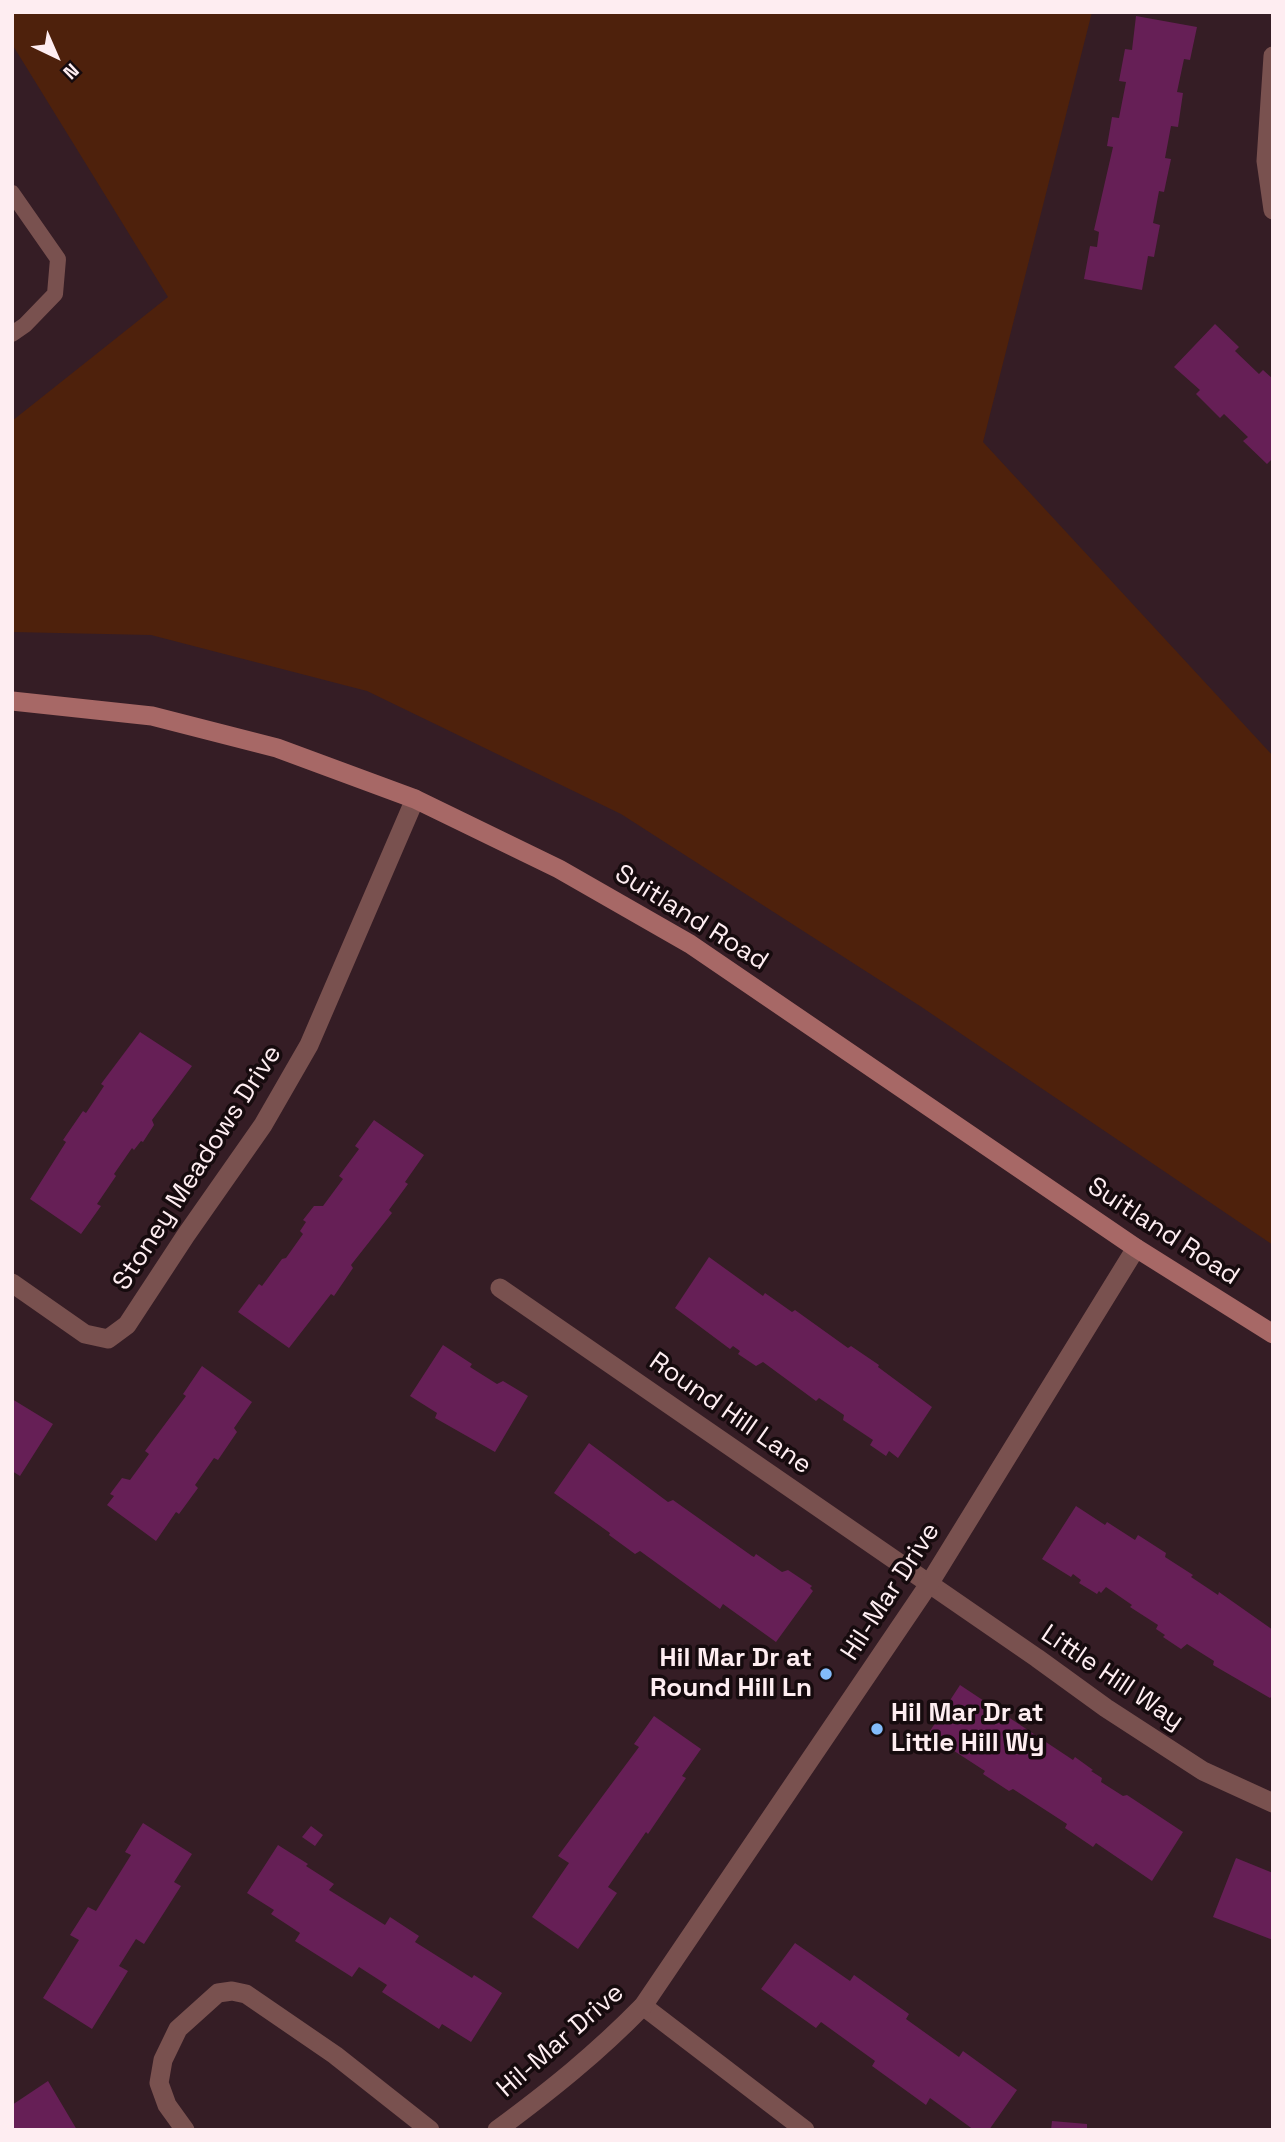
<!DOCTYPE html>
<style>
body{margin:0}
#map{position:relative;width:1285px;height:2142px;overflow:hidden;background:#351d25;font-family:"Space Grotesk",sans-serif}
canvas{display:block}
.frame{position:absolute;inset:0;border:14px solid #feedf1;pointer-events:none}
.north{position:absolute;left:21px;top:21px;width:70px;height:70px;-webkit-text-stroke:5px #160b0e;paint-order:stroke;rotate:136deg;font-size:19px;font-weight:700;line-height:28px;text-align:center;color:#feedf1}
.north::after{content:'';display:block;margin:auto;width:24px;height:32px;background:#feedf1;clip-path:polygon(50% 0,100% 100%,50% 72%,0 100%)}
</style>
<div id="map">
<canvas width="1285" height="2142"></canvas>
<div class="frame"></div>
<div class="north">N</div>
</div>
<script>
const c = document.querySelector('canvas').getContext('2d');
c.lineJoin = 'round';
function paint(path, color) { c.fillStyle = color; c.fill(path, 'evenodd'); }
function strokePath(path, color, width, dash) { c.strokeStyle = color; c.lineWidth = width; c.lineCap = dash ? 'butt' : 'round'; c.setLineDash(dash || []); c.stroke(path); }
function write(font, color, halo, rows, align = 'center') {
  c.font = font + ' "Space Grotesk",sans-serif'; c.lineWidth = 7; c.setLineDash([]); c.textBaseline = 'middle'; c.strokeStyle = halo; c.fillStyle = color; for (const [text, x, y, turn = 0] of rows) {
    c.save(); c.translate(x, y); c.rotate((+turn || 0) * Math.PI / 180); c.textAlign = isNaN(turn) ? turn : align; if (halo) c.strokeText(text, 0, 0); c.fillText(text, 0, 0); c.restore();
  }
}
paint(new Path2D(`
 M12 12H1092L983 442 1273 756V1245L920 1006 621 814 367 691 151 635 12 632V421L168 297 12 44Z`), '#4e210c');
paint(new Path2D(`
 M1136 16 1197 27 1190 60 1184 59 1177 92 1183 93 1178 127 1171 126 1165 158 1171 159 1164 192 1159 191 1153 223 1160 225 1154 257 1148 256 1142 290 1084 279 1090 246 1097 247 1099 232 1094 230 1113 147 1107 146 1112 117 1119 118 1126 82 1119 81 1125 49 1132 50Z
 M1215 324 1239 347 1235 351 1259 374 1263 370 1273 379V458L1267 464 1243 441 1248 437 1224 414 1220 418 1196 394 1200 390 1174 367Z
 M140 1032 192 1066 152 1120 154 1125 143 1142 141 1141 134 1150 132 1148 114 1174 116 1176 97 1204 101 1206 81 1234 30 1199 66 1142 63 1140 83 1111 86 1113 104 1086 101 1084Z
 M374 1120 424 1155 405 1182 408 1184 389 1210 392 1213 351 1265 353 1268 334 1296 331 1294 289 1348 238 1312 259 1284 262 1286 282 1259 286 1258 303 1234 300 1231 306 1222 303 1220 314 1206H323L343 1179 339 1176 359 1149 355 1146Z
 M709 1257 763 1296 765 1293 792 1312 795 1310 848 1348 851 1346 879 1365 878 1367 932 1407 898 1458 889 1451 886 1456 870 1445 873 1440 843 1420 844 1415 819 1398 816 1401 763 1362 756 1366 738 1354 740 1351 733 1346 730 1349 675 1308Z
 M443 1345 472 1364 470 1367 497 1384 503 1381 528 1396 495 1452 435 1418 437 1413 410 1396Z
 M202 1366 252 1402 234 1428 237 1432 218 1460 214 1458 195 1485 198 1488 179 1514 176 1512 156 1541 107 1505 114 1496 110 1494 122 1478 130 1480 149 1454 145 1451 186 1396 183 1394Z
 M12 1399 53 1424 20 1476 12 1471Z
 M589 1443 668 1502 673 1500 752 1556 754 1557 756 1554 782 1572 788 1570 812 1586 810 1588 813 1591 776 1642 723 1604 720 1609 640 1551 635 1554 609 1535 610 1533 554 1493Z
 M1076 1506 1105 1525 1107 1522 1135 1540 1138 1535 1166 1553 1165 1557 1193 1575 1191 1577 1218 1595 1219 1592 1273 1630V1695L1270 1698 1213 1665 1214 1661 1187 1644 1181 1649 1163 1637 1165 1635 1156 1629 1158 1625 1130 1607 1132 1605 1106 1587 1101 1593 1099 1591 1097 1594 1079 1583 1081 1580 1073 1574 1071 1577 1042 1559Z
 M960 1685 1073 1760 1075 1757 1093 1770 1091 1771 1102 1778 1101 1782 1123 1796 1127 1795 1183 1832 1152 1881 1096 1843 1093 1847 1065 1828 1067 1824 1013 1789 1009 1791 983 1774 985 1771 928 1734Z
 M654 1716 701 1749 682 1776 686 1778 648 1834 646 1832 608 1887 617 1893 578 1949 532 1917 569 1863 558 1856 639 1747 634 1744Z
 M143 1823 192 1854 174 1882 181 1886 144 1944 136 1939 119 1966 128 1971 92 2029 43 1998 79 1940 70 1935 88 1907 96 1911 131 1855 125 1852Z
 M311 1826 323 1835 315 1846 302 1837Z
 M278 1845 308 1864 306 1866 334 1884 329 1890 385 1925 390 1917 419 1936 415 1942 472 1978 474 1975 502 1993 471 2042 442 2024 439 2029 382 1992 387 1985 359 1967 352 1977 295 1941 300 1933 271 1914 274 1910 247 1893Z
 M1236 1858 1273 1873V1940L1213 1917Z
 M795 1943 850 1981 854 1975 909 2014 906 2019 959 2057 963 2051 1017 2090 989 2130H974L930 2098 926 2105 872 2066 875 2061 821 2022 816 2028 761 1989Z
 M48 2081 77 2130H12V2105Z
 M1052 2121 1087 2124V2130H1051Z`), '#661f56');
strokePath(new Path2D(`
 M12 193 58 259 55 294 25 325 12 334`), '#79514f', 16);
strokePath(new Path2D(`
 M1273 56 1266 161 1273 210
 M12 1283 85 1334 108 1339 127 1325 186 1235 263 1125 309 1045 415 799
 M500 1288 1037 1658 1106 1708 1203 1771 1273 1803
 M643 2006 805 2130
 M185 2130 167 2105 159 2083 163 2060 178 2029 218 1993 232 1991 246 1994 335 2055 430 2130`), '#79514f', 19);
strokePath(new Path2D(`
 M497 2130C551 2090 596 2054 643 2006L929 1584 1136 1248`), '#79514f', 19);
strokePath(new Path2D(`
 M12 701 152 716 277 748 415 799 559 869 690 944 1136 1248 1273 1334`), '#a76866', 19);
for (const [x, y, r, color] of [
 [826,1674,7,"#83bcfb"],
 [877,1729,7,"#83bcfb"]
]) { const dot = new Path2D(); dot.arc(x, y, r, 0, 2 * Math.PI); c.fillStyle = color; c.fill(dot); strokePath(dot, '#160b0e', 2.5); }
write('26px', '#feedf1', '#160b0e', [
 ["Suitland Road",691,918,32],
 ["Stoney Meadows Drive",198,1168,-57],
 ["Suitland Road",1163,1232,33],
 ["Round Hill Lane",730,1414,35],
 ["Hil-Mar Drive",891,1592,-57],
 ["Little Hill Way",1112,1678,34],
 ["Hil-Mar Drive",561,2041,-41]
]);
write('bold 26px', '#feedf1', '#160b0e', [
 ["Hil Mar Dr at",812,1659],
 ["Round Hill Ln",812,1689],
 ["Hil Mar Dr at",891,1714,"left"],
 ["Little Hill Wy",891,1744,"left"]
], 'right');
</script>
